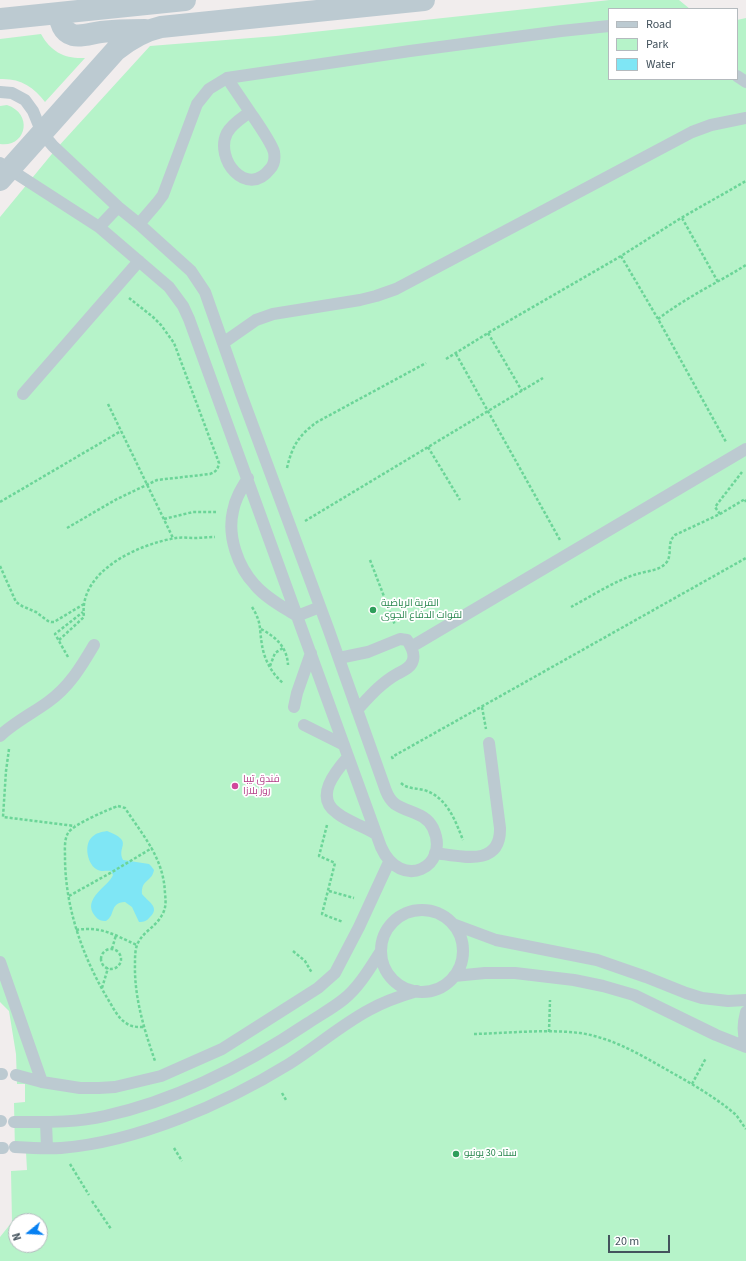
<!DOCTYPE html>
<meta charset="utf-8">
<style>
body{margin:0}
#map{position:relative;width:746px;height:1261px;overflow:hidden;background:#f1eded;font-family:"Source Sans 3",sans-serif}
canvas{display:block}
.legend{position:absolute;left:608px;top:8px;width:130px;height:72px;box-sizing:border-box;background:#fff;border:1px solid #b4babe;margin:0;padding:5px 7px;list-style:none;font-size:12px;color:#44535d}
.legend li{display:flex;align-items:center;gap:8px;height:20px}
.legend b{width:20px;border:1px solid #b4babe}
.north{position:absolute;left:8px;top:1213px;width:40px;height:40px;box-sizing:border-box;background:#fff;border:1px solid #b4babe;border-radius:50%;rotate:252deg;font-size:11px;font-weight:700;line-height:16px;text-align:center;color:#44535d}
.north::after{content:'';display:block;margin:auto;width:14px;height:18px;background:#0680f2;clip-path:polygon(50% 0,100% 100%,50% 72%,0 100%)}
.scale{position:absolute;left:608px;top:1235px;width:62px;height:18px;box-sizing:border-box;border:2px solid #44535d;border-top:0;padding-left:5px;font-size:12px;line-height:14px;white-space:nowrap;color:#44535d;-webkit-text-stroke:3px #fff;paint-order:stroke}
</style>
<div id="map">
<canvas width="746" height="1261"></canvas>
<ul class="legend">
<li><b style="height:5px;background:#bccad1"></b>Road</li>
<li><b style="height:11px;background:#b6f3c9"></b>Park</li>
<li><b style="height:11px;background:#7fe6f5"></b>Water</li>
</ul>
<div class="north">N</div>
<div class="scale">20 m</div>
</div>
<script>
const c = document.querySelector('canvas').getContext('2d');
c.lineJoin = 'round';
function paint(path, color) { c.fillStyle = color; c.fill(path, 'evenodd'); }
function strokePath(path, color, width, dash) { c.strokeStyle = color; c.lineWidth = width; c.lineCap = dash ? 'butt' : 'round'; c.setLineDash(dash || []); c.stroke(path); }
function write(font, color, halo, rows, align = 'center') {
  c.font = font + ' "Source Sans 3",Cairo,sans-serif'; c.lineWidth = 3.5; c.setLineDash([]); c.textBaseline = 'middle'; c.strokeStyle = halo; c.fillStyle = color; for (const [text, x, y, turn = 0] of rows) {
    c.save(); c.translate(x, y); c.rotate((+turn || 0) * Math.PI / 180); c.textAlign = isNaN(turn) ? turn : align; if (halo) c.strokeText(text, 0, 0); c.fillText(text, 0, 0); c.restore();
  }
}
paint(new Path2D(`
 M610 0H679L690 9H609V79H737V20L746 18V1261H0V1237L12 1222 11 1171 27 1170 26 1152H15L14 1103 25 1102V1084H17L16 1054 9 1011 0 1002V217L56 149 150 46 276 36ZM16 1221H40V1245H16Z
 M41 34C51 52 65 59 85 58L45 102C34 87 20 78 0 79V39Z
 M7 105C34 114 26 148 0 144V106Z`), '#b6f3c9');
paint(new Path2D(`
 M107 831C135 842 116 846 123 860L149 864 151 866 154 870C152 882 141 879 142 894 147 901 161 907 150 917 147 921 144 922 139 922L132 907 125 902C109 903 116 915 106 921 101 921 98 920 95 916 81 899 109 886 113 875L111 871C107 870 102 872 98 870 88 866 83 845 92 837 96 833 101 832 107 831Z`), '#7fe6f5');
strokePath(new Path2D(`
 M682 218 718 282
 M621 256 658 319 726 442
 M658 319C685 298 717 283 746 265
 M488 333 522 391
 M456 354 560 540
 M446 359 488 333 621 256 681 218 746 181
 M108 404 173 538
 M428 447 460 500
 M287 468C292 446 299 435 317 422L426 363
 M0 502 121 431
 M720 514 715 507 742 472
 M164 519 193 512H216
 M305 521 543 378
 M67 528 117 499 157 480 210 474C216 472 218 469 219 463L174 343 161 325 153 317 129 298
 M370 560 395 625
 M0 566 16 602 22 606 36 612 48 621 51 622H54L84 604
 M252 607C262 623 259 628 262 645 264 659 272 674 283 683
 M571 607C590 597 616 580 637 574 646 571 659 571 666 563 673 555 666 543 675 535L720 514 745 499 746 502
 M261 629C276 637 287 647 288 665
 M59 640 84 617C78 571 139 544 176 538 182 537 188 538 194 538 201 538 208 537 215 537
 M68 657 55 634 83 612
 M270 666 275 653 283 648
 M482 707 486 729
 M9 749 6 771 3 817 75 826
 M393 759 392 757 746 558
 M401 783C407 789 416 788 424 790 447 797 455 820 463 840
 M327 825 319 856 335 863 322 914 343 922
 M329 891 354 898
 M69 896 112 872 152 848
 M76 930C102 926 114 935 137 945
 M112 949 116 935
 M101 959a10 10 0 1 1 20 0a10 10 0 1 1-20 0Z
 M293 951 305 961 312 973
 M102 988 108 968
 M143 1027C137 1027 131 1027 126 1023 118 1018 114 1009 109 1001 83 958 65 908 65 857 65 850 64 840 68 833 72 825 109 809 118 806L125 808C143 836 164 858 165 894 166 901 166 909 162 915 156 927 142 932 137 945 135 951 135 957 135 963 134 997 144 1029 155 1061
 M549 1032 550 1000
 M474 1034C509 1033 546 1029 580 1033 613 1038 641 1055 669 1071 692 1084 715 1097 735 1114 739 1118 742 1124 746 1129
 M692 1084 706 1058
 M282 1093 286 1100
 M174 1148 182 1161
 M70 1164 89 1195
 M92 1201 111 1229`), '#6bd598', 2.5, [3, 2]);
strokePath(new Path2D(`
 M737 76 746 82
 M227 78 250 112
 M0 92 12 93 25 100 33 111 42 133 53 146 118 207 139 224 191 271 205 292 241 394 328 628 386 791C388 796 390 800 395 804 408 813 425 812 433 828 451 867 401 892 381 847L189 319 183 306 169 287 99 227 0 163
 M250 112C256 121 271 142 274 152 275 158 274 165 270 169 247 199 214 159 227 133 232 124 242 118 250 112Z
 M139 224 157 203 163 195 197 104 209 89 227 78 410 51 561 31 609 26
 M99 227 118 207
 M223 343 256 320 273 314 360 300 376 296 396 289 692 132 711 125 746 118
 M23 394 139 261
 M248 478C241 489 235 499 233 511 227 536 238 567 255 585 266 598 283 607 297 616L320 607
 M411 647 746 449
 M339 658 368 652 400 639 407 640C411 646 415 653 413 660 411 668 403 671 397 674 381 683 369 697 357 710
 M294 707 297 693 311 653
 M304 725 344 745
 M0 736C13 723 33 713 48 702 69 687 81 667 94 645
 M348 757C335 772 314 797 337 813 348 822 364 826 376 834
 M435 853C460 856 501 868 500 828L489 743
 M381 951a41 41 0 1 1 82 0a41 41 0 1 1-82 0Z
 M453 924 496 940 597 960 646 977 686 993 702 998 728 1001 746 1000
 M0 962 42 1082
 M454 976 485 973H515L574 980 603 986 634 995 716 1035 746 1047
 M746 1012C743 1023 742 1032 746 1042
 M0 1074H2
 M16 1075 42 1082 80 1088H99L115 1087 161 1076 222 1049 318 988 335 973 359 927 389 862
 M0 1121H1
 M14 1122C44 1122 75 1123 105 1116 178 1100 247 1064 308 1023 320 1015 333 1008 344 999 359 987 370 968 381 951
 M46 1122 47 1148
 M15 1147C30 1148 46 1149 61 1148 137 1142 224 1104 289 1064 316 1047 341 1025 369 1010 385 1001 400 996 417 991
 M0 1148H3`), '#bccad1', 12);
strokePath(new Path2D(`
 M61 13C59 22 63 32 73 35 82 37 92 33 101 32 116 30 130 30 145 30
 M0 19 185 0
 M0 180 116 50C130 39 143 31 161 27L424 0`), '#bccad1', 22);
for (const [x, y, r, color] of [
 [373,610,4,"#2e9e5b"],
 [235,786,4,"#d1479c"],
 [456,1154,4,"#2e9e5b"]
]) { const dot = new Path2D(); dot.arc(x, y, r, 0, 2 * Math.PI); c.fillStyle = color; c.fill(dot); strokePath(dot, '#fff', 1.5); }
write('10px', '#27864d', '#fff', [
 ["القرية الرياضية",381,604],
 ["لقوات الدفاع الجوى",381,616],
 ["ستاد 30 يونيو",464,1154]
], 'left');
write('10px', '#b23c85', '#fff', [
 ["فندق تيبا",243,780],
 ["روز بلازا",243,792]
], 'left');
</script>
